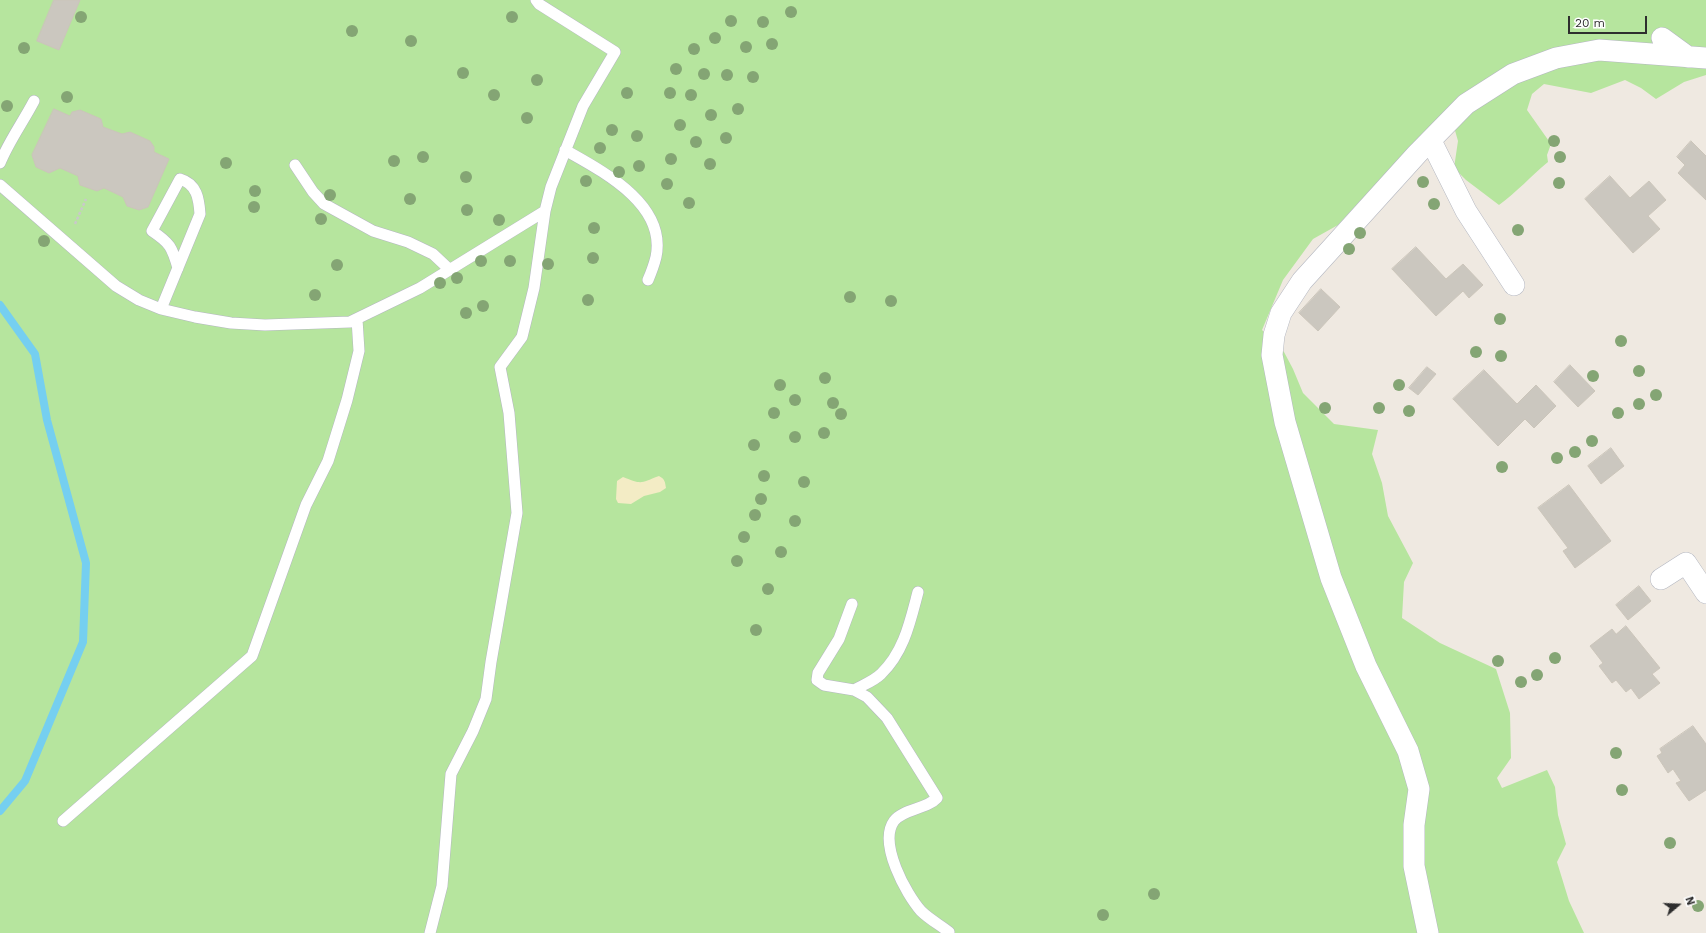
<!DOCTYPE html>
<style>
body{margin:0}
#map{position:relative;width:1706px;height:933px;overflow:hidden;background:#efe9e1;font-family:"Work Sans",sans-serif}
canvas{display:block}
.north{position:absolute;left:1658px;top:885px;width:40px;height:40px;-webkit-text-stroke:3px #fff;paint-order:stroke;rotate:71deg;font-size:11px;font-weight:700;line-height:16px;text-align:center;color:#2e2e2e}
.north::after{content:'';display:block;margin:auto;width:14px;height:18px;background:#2e2e2e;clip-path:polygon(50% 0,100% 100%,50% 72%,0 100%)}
.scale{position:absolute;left:1568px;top:16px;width:79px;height:18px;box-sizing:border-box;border:2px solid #2e2e2e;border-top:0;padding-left:5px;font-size:12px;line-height:14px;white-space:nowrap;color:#2e2e2e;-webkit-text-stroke:3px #fff;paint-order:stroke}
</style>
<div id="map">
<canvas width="1706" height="933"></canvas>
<div class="north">N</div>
<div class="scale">20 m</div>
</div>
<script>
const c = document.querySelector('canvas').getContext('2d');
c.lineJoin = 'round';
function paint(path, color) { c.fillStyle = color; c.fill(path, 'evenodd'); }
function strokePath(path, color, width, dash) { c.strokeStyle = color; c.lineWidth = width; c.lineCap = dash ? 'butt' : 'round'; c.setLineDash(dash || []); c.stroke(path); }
paint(new Path2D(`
 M0 0H1706V75L1684 82 1656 99 1641 88 1625 80 1591 93 1544 84 1532 94 1527 110 1551 144 1547 155 1548 162C1531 176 1517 192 1499 205L1466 180 1454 168 1458 141 1454 127 1434 124 1422 134 1338 225 1313 239 1283 280 1262 330 1284 352 1293 369 1303 393 1334 424 1378 430 1372 454 1382 483 1388 516 1413 563 1404 582 1402 618 1440 643 1496 669 1510 713 1511 758 1497 778 1502 788 1547 770 1555 787 1558 815 1566 844 1557 862 1569 901 1584 933H0Z`), '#b6e59e');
paint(new Path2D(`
 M659 476C665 479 665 482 666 488L660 492 644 496 631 504 618 503 616 499 617 481 623 477C643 485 640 483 659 476Z`), '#f3ecc5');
strokePath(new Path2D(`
 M0 305 35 354 47 420 86 563 83 642 25 781 0 811`), '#75cff0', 8);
const building = new Path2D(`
 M54 0H80L59 50 37 41Z
 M54 109 70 116 72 112 80 110 101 119 103 127 122 134 130 132 150 141 154 147V152L169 159 148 207 139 210 127 206 123 197 104 188 97 191 80 185 78 176 60 168 49 173 36 167 32 155Z
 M1691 141 1706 156V200L1678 173 1685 165 1677 157Z
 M1610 176 1630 198 1649 181 1666 200 1648 216 1660 229 1633 253 1585 199Z
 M1416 247 1446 279 1463 264 1483 285 1469 298 1463 291 1436 316 1392 269Z
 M1321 289 1340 307 1318 331 1299 313Z
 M1570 365 1595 391 1578 407 1554 382Z
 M1427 367 1436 374 1418 395 1409 388Z
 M1484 370 1517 404 1536 385 1556 406 1534 428 1525 419 1498 446 1453 399Z
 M1611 448 1624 466 1601 484 1588 466Z
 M1569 485 1611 541 1575 568 1563 551 1568 548 1538 508Z
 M1639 586 1651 601 1628 620 1616 605Z
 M1626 626 1660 668 1652 674 1660 683 1639 699 1631 688 1626 692 1616 680 1612 683 1599 666 1603 663 1590 646 1612 629 1616 634Z
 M1693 726 1706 744V790L1689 801 1676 783 1681 781 1673 769 1668 773 1657 756 1662 753 1660 749Z`);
paint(building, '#cbc7bf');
strokePath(building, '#cbc5ba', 1);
const lane = new Path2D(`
 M565 150C602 171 667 204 656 257 654 265 651 273 648 280
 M0 163C9 141 23 122 34 101
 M295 165 313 192 324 204 373 231 408 242 433 254 450 270
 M0 185 116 286 139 300 161 309 195 317 231 323 265 325 350 322 420 288 545 211 551 187 583 106 615 52 539 4 536 0
 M161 309 200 214C199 199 197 184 180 179L152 231C170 243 172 247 178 268
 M852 604 839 639 818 673 817 680 824 685 854 690C863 685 874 681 881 674 904 652 910 622 918 592
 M854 690 867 697 887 718 937 798C927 809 903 809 894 821 878 843 906 894 921 911 929 919 940 925 949 932
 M63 821 252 656 306 505 328 461 347 400 359 351 357 319
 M430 933 442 886 451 774 473 731 486 699 491 662 517 513 509 413 500 367 522 337 534 288 545 211`);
const street = new Path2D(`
 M1662 38 1688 57
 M1431 141 1466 211 1514 285
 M1661 579 1686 563 1706 593
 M1428 933 1414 866V825L1419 789 1408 751 1366 666 1331 578 1285 422 1272 355 1274 335 1281 313 1302 281 1417 154 1466 104 1513 74 1556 58 1599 50 1706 58`);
strokePath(lane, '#b4b7c1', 12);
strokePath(street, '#b4b7c1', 22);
strokePath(new Path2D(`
 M75 224 86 199`), '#c9c9c9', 2.5, [3, 2]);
strokePath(lane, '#fff', 11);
strokePath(street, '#fff', 21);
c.fillStyle = '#84a574';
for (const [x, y] of [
 [791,12],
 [81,17],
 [512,17],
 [731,21],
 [763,22],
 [352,31],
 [715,38],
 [411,41],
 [772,44],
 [746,47],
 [24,48],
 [694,49],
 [676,69],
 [463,73],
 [704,74],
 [727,75],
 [753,77],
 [537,80],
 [627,93],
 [670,93],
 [494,95],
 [691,95],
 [67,97],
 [7,106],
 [738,109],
 [711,115],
 [527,118],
 [680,125],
 [612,130],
 [637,136],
 [726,138],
 [1554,141],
 [696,142],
 [600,148],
 [423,157],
 [1560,157],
 [671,159],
 [394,161],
 [226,163],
 [710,164],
 [639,166],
 [619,172],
 [466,177],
 [586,181],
 [1423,182],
 [1559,183],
 [667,184],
 [255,191],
 [330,195],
 [410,199],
 [689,203],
 [1434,204],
 [254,207],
 [467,210],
 [321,219],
 [499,220],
 [594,228],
 [1518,230],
 [1360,233],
 [44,241],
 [1349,249],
 [593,258],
 [481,261],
 [510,261],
 [548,264],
 [337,265],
 [457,278],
 [440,283],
 [315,295],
 [850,297],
 [588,300],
 [891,301],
 [483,306],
 [466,313],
 [1500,319],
 [1621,341],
 [1476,352],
 [1501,356],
 [1639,371],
 [1593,376],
 [825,378],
 [780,385],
 [1399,385],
 [1656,395],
 [795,400],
 [833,403],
 [1639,404],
 [1325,408],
 [1379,408],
 [1409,411],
 [774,413],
 [1618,413],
 [841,414],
 [824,433],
 [795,437],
 [1592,441],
 [754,445],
 [1575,452],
 [1557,458],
 [1502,467],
 [764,476],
 [804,482],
 [761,499],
 [755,515],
 [795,521],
 [744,537],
 [781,552],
 [737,561],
 [768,589],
 [756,630],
 [1555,658],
 [1498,661],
 [1537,675],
 [1521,682],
 [1616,753],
 [1622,790],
 [1670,843],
 [1154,894],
 [1698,906],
 [1103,915]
]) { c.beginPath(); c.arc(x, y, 6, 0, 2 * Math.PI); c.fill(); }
</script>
